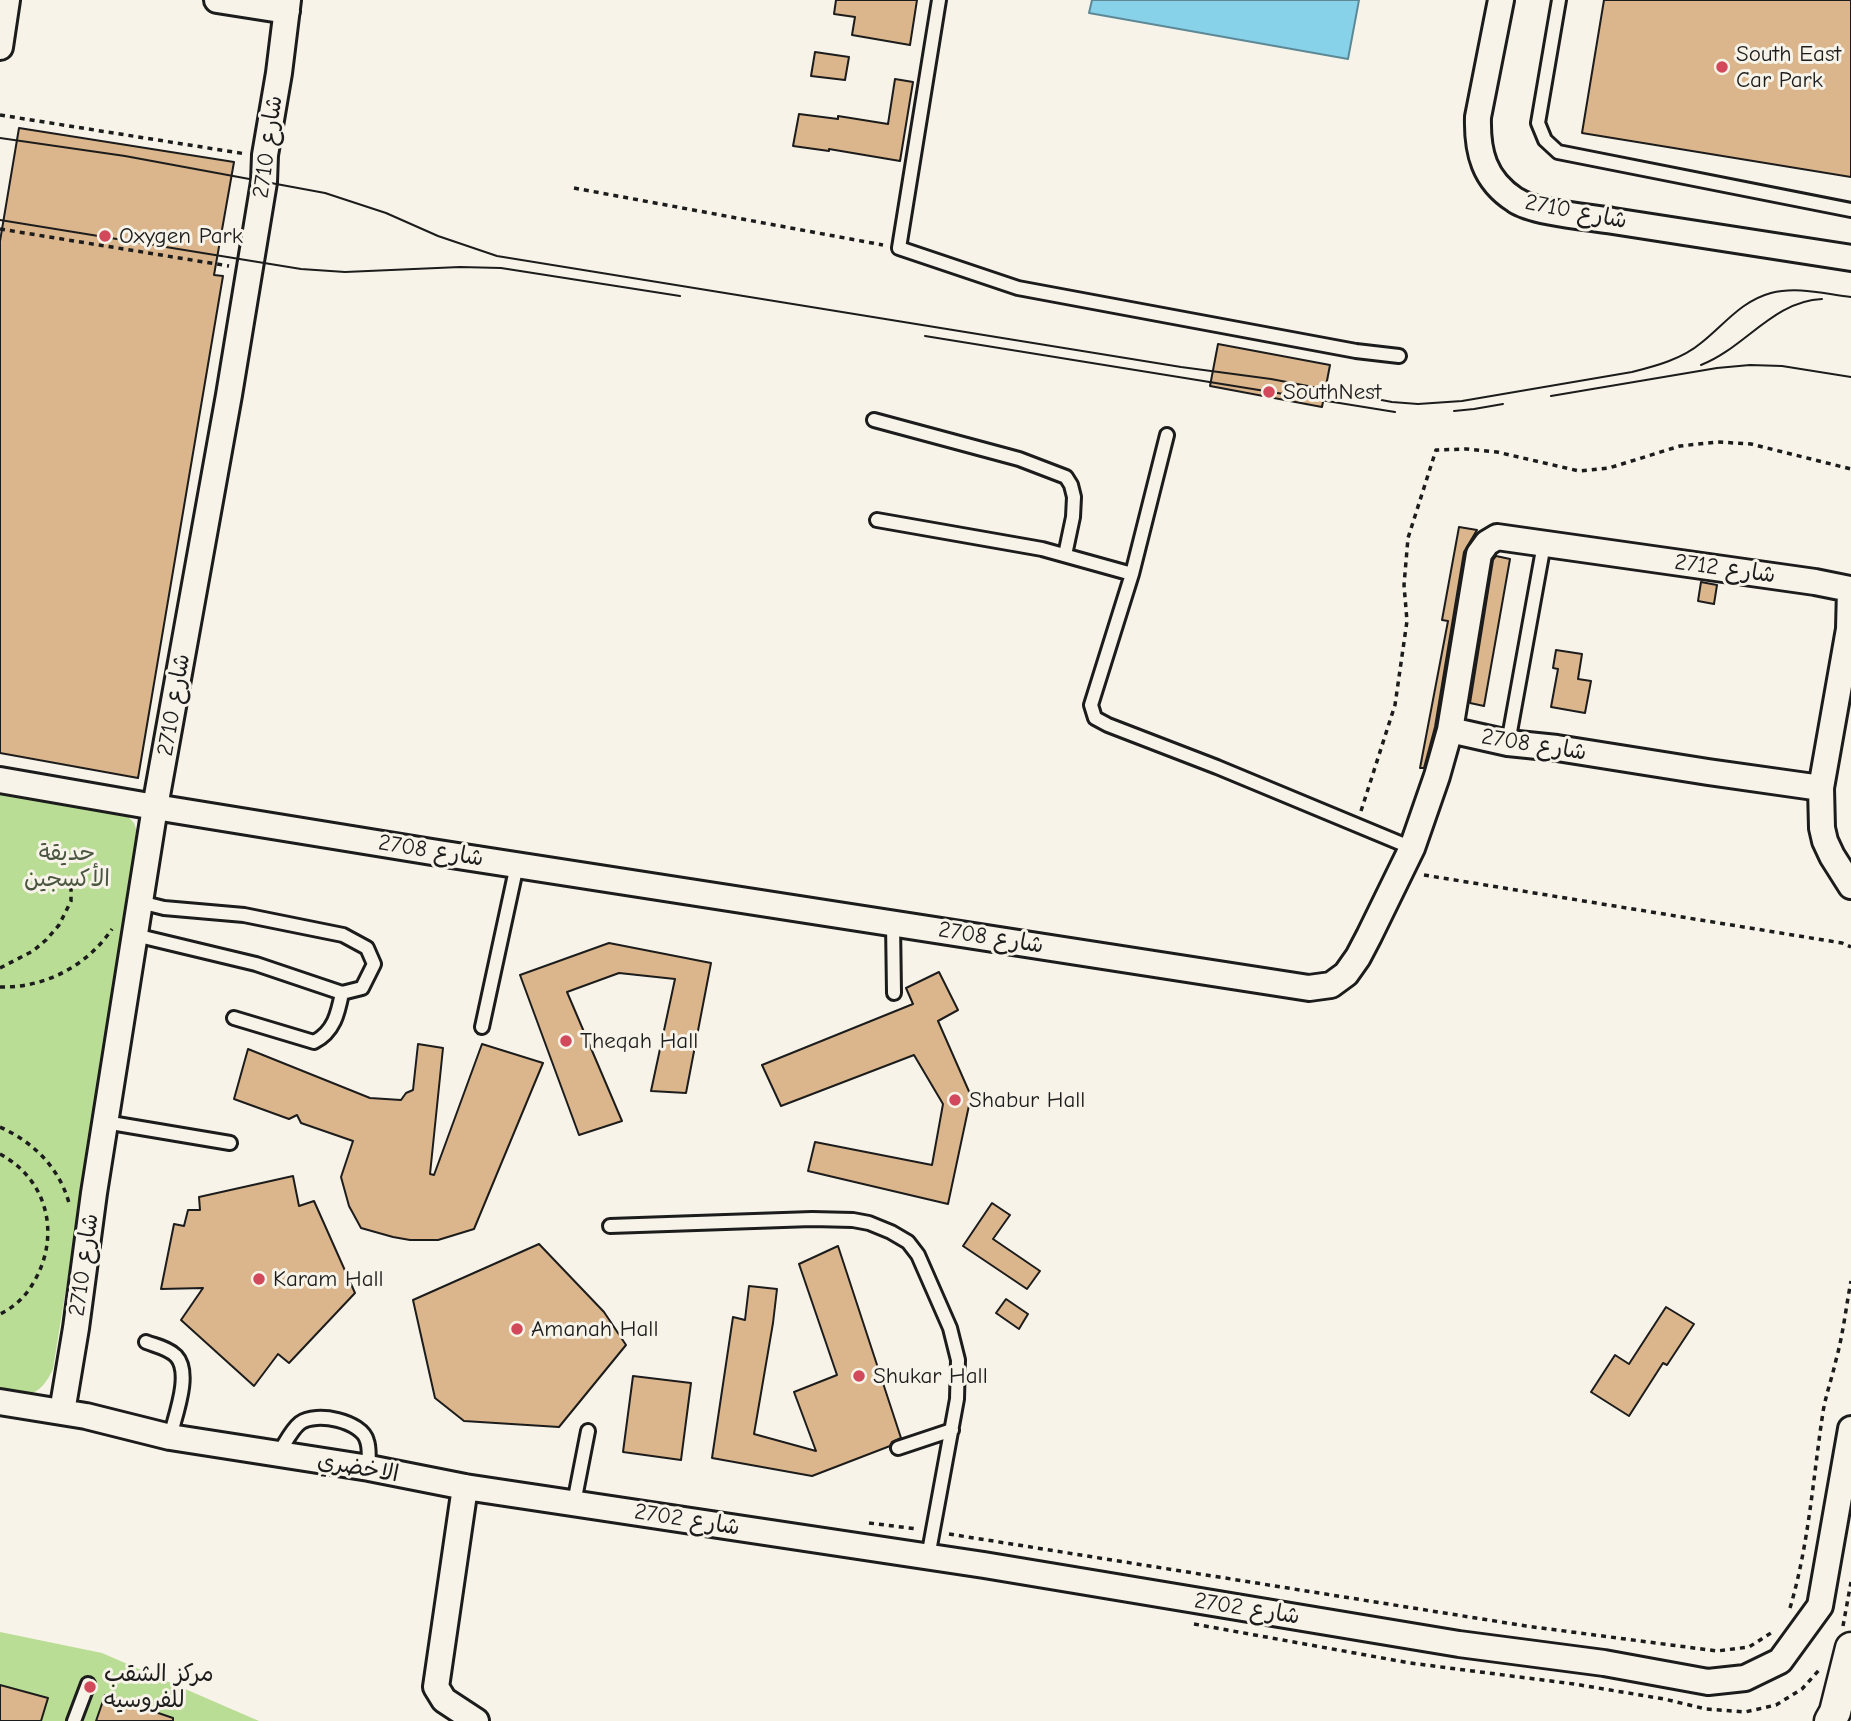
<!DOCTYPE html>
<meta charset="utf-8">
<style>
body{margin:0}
canvas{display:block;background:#f7f3e8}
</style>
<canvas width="1851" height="1721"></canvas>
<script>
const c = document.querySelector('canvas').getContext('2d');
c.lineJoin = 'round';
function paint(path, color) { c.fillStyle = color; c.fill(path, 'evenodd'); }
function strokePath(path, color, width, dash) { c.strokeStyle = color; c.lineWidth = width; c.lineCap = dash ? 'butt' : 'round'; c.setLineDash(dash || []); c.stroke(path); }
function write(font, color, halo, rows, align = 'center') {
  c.font = font + ' "Comic Neue","Playpen Sans Arabic",sans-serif'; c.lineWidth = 6; c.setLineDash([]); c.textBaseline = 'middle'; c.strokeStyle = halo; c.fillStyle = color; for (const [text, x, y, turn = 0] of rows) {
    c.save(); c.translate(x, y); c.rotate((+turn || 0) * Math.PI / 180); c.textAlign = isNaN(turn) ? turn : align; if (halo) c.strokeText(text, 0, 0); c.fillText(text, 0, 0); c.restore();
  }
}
paint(new Path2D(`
 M0 788 125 813 134 823 139 837 53 1369C40 1397 28 1397 0 1392Z
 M0 1632 102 1653 259 1721H0Z`), '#badd96');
const water = new Path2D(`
 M1092 0H1359L1348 59 1089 13Z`);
paint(water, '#88d2e9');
strokePath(water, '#5d8997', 2);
const building = new Path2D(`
 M836 0H917L910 45 852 35 855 17 834 14Z
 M1604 0H1851V177L1582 133Z
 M815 52 849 57 845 80 811 76Z
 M895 79 913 82 900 161 829 149V151L793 146 799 114 838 119V116L888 124Z
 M19 128 234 162 214 275 223 276 138 778 0 753V241Z
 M1218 344 1330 365 1322 407 1210 386Z
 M1459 527 1477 530 1464 552 1435 727 1424 768H1420L1448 621 1442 620Z
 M1496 556 1510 559 1484 706 1470 703 1493 560Z
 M1701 582 1717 585 1714 604 1698 601Z
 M1556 650 1582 654 1578 679 1591 681 1585 713 1551 707 1558 669 1553 668Z
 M609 943 711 963 686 1093 651 1091 675 979 619 973 567 992 622 1121 579 1135 520 975Z
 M939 972 958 1010 938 1021 971 1096 948 1204 808 1171 815 1142 932 1165 943 1104 914 1055 781 1106 762 1065 913 1004 906 988Z
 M418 1044 443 1048 430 1174 434 1175 482 1044 543 1063 474 1229 438 1240H410L393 1237 361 1228 349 1206 341 1177 353 1141 301 1123 297 1115 289 1119 234 1099 248 1049 370 1098 401 1100 406 1093 413 1090Z
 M293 1176 299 1206 314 1201 355 1293 289 1363 278 1354 254 1386 181 1320 203 1288 161 1289 174 1224 184 1226 188 1210H200L199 1197Z
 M992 1203 1010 1215 993 1239 1040 1271 1027 1289 963 1246Z
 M539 1244 604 1312 626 1345 559 1427 464 1421 435 1398 413 1300Z
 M838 1246 901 1438 892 1442 890 1446 812 1476 712 1458 733 1317 745 1320 749 1286 777 1289 773 1323 754 1434 816 1451 794 1392 837 1375 799 1264Z
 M1006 1299 1028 1314 1019 1329 996 1313Z
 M1666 1307 1694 1324 1667 1365 1663 1363 1629 1416 1591 1392 1615 1355 1629 1364Z
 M633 1376 691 1383 681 1460 623 1452Z
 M0 1685 48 1698 41 1721H0Z
 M105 1695 173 1718V1721H96Z`);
paint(building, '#dbb68c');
strokePath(building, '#1c1c1c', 2);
const service = new Path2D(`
 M939 0 899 248 1018 288 1356 351 1399 356
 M1559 0 1538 123 1545 140 1558 152 1851 210
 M874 420 1019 459 1066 477 1071 485 1074 497 1073 517 1065 555
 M1167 435 1132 574 1091 705 1095 718 1108 725 1217 767 1412 848
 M877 520 1042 549 1132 574
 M1508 743 1544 544
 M893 923 894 993
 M135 935 256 964 342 993 362 988 374 964 367 948 343 935 244 915 164 908 140 902
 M234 1018 314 1042C334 1032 338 1013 342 993
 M482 1027 517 865
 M105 1122 230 1143
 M610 1226 812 1219 853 1220 869 1223 891 1232 908 1242 918 1255 950 1328 958 1360 957 1399 928 1557
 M146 1342C156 1346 168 1348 176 1356 192 1373 175 1416 170 1437
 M898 1448 952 1430
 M278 1454C285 1444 291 1430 300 1423 316 1411 362 1421 367 1441 370 1449 368 1460 369 1468
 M574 1503 588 1431
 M74 1721 88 1684`);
const minor = new Path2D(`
 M217 0 287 11
 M1501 0 1478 117C1477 152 1484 180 1515 200 1534 213 1589 217 1613 221 1693 233 1772 246 1851 258
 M0 47 7 0
 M1450 730 1508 743 1557 748 1708 772 1821 788
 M0 780 155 807 432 852 1309 988 1331 985 1346 974 1358 957 1369 936 1412 848 1437 776 1450 730 1479 554 1487 543 1497 537 1815 582 1850 589 1849 629 1821 788 1822 828 1825 841 1832 856 1851 886
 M0 1402 86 1416 170 1437 369 1468 465 1487 984 1565 1459 1644 1604 1663 1708 1682 1745 1678 1780 1661 1820 1606 1851 1429
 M62 1412 76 1328 94 1193 155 807 229 395 264 182 265 155 279 73 288 0
 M465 1487 436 1687 444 1700 476 1721`);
const tertiary = new Path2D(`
 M1830 1721 1835 1712 1851 1648`);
strokePath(service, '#1c1c1c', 18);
strokePath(minor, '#1c1c1c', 30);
strokePath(tertiary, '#1c1c1c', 35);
strokePath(new Path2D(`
 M0 115 246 154
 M574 188 883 245
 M0 229 229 266
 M1361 811 1395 705 1407 621 1404 585 1408 538 1436 450 1466 449 1497 452 1579 471 1609 468 1680 446 1718 442 1751 444 1851 469
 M1424 875 1842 943 1851 947
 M0 968 33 951 46 940 59 925 71 901V872
 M0 987C45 988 87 966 112 929
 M0 1127C33 1142 59 1167 69 1203
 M0 1154C50 1181 61 1239 32 1285 25 1297 13 1308 0 1314
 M869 1523 917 1529
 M949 1534 1526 1626 1717 1651 1749 1647 1771 1633
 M1790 1608C1809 1544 1813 1478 1823 1412 1826 1394 1832 1378 1836 1360 1843 1335 1846 1307 1851 1281
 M1194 1624 1410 1663 1574 1684 1664 1699 1706 1709 1745 1712 1776 1705 1802 1689 1820 1669
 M1843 1626 1851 1582`), '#1c1c1c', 3.5, [5, 5]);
strokePath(service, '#f7f3e8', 12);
strokePath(minor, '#f7f3e8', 24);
strokePath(tertiary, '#f7f3e8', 30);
strokePath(new Path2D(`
 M0 138 125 156 325 193 386 213 438 236 497 256 1181 367 1271 379 1392 402 1418 404 1462 401 1632 372C1656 366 1682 359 1701 343 1724 325 1741 301 1771 293 1797 286 1825 294 1851 297
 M0 220 301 269 345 272 460 267 501 268 680 296
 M925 336 1395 412
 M1701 365C1745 348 1773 301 1822 299
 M1551 396 1717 368 1750 365 1782 366 1851 377
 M1454 411 1474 409 1503 404`), '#1c1c1c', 2);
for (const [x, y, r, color] of [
 [1722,67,7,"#d1495b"],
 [105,236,7,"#d1495b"],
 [1269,392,7,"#d1495b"],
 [566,1041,7,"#d1495b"],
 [955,1100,7,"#d1495b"],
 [259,1279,7,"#d1495b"],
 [517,1329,7,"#d1495b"],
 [859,1376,7,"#d1495b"],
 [90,1687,7,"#d1495b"]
]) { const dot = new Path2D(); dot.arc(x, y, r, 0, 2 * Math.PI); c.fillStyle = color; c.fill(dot); strokePath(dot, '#f7f3e8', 2.5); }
write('23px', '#1c1c1c', '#f7f3e8', [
 ["South East",1736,54],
 ["Car Park",1736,80],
 ["Oxygen Park",119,236],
 ["SouthNest",1283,392],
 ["Theqah Hall",580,1041],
 ["Shabur Hall",969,1100],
 ["Karam Hall",273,1279],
 ["Amanah Hall",531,1329],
 ["Shukar Hall",873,1376],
 ["مركز الشقب",104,1674],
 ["للفروسيه",104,1700]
], 'left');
write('23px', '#1c1c1c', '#f7f3e8', [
 ["شارع 2710",268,147,-82],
 ["شارع 2710",1576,212,11],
 ["شارع 2712",1725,569,8],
 ["شارع 2710",174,705,-80],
 ["شارع 2708",1534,745,9],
 ["شارع 2708",431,851,9],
 ["شارع 2708",991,938,9],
 ["شارع 2710",84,1265,-82],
 ["الاخضري",358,1468,10],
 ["شارع 2702",687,1520,9],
 ["شارع 2702",1247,1609,9]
]);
write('23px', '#4b5641', '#f7f3e8', [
 ["حديقة",67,853],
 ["الأكسجين",67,879]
]);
</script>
